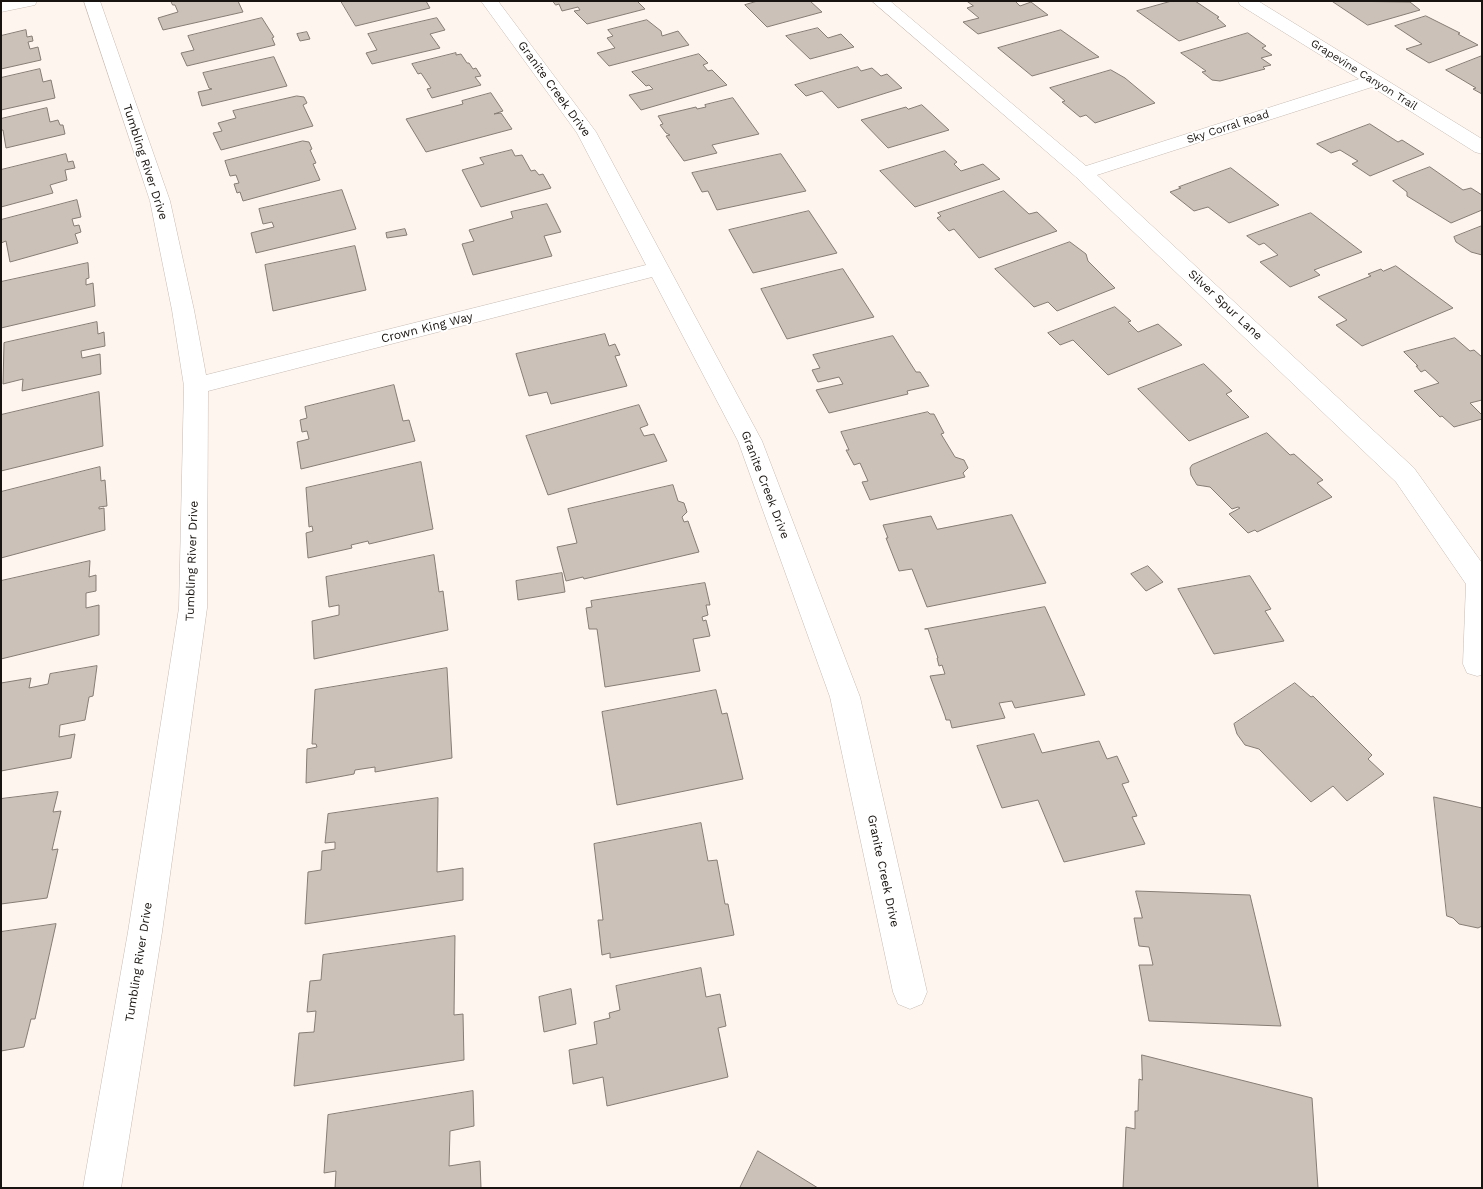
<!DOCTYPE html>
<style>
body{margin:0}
#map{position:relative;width:1483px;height:1189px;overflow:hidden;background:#fff5ef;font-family:"Work Sans",sans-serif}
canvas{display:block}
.frame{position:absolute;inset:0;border:2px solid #181411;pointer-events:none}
</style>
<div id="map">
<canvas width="1483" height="1189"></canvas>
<div class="frame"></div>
</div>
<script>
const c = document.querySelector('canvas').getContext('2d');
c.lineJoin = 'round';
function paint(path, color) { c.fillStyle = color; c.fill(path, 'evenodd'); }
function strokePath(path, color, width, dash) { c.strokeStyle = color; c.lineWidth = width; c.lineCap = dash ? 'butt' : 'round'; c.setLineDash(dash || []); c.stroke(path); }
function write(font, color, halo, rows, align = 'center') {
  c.font = font + ' "Work Sans",sans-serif'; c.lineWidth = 4; c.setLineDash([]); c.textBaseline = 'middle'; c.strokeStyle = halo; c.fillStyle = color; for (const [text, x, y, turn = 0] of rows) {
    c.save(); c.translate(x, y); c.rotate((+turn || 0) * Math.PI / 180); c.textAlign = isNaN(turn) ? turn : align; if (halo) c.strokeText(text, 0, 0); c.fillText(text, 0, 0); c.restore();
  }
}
const building = new Path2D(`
 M171 1H238L243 12 163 30 158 18 178 12 175 5H173Z
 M341 1H426L430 8 356 26Z
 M553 1H637L645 9 587 24 574 11 580 10 578 7 562 11 559 4 556 5Z
 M758 1H810L822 12 767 27 745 5Z
 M967 1H1015L1020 6 1031 2 1048 15 978 34 963 22 979 18 967 8 973 6Z
 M1172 1H1195L1219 17 1217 18 1226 26 1179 41 1137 11Z
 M1332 1 1410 2 1420 10 1368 25Z
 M1426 16 1460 33 1458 34 1478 45 1429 63 1406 49 1422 44 1395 26Z
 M262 18 274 37 272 38 275 45 187 66 181 53 194 50 188 36Z
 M437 18 445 30 430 34 440 48 372 64 366 53 377 50 368 34Z
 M647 20 661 31 662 36 678 31 689 45 609 66 597 53 615 48 607 38 613 36 608 30Z
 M818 28 828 38 841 34 854 47 810 59 786 36Z
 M26 30 27 37 32 36 33 41 28 42 30 49 38 47 41 60 1 69V36Z
 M1061 30 1099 57 1032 76 998 48Z
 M307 32 310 39 300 41 297 34Z
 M1248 33 1266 46 1262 48 1272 55 1261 58 1271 65 1263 67 1265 69 1220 81 1212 80 1202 72 1206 71 1181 53Z
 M456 53V55L461 54 467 63H469L473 69 476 68 481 76 475 77 481 85 432 98 427 89 431 88 421 73 418 74 412 64Z
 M699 54 708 63 703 65 708 71 712 70 727 85 641 110 629 95 653 89 649 85 646 86 632 72Z
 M1482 56V94L1473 89 1476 88 1446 70Z
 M274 57 287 86 202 106 198 92 212 89 209 88 203 73Z
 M858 67 861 71 872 68 881 76 887 74 902 88 838 108 822 91 806 96 795 85Z
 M40 69 43 82 51 80 55 98 1 110V78Z
 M1111 70 1125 78 1155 103 1095 123 1086 115 1080 117 1062 102 1065 101 1050 88Z
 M491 93 503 111 494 114 501 113 512 129 426 152 406 119 463 104 462 101Z
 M297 96 304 97 307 103 303 105 313 126 221 150 213 133 222 131 218 123 236 118 233 111Z
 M733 98 759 134 712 145 717 153 684 161 666 136 670 135 666 133 660 125 663 124 658 116 696 107 697 109 706 107 705 105Z
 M922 105 949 130 888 148 861 120 906 107 908 109Z
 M47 108 50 122 58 120 60 125H63L65 134 6 148 3 130H1V119Z
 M1370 124 1398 142 1402 140 1424 154 1370 176 1352 164 1358 161 1340 150 1331 153 1317 144Z
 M303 141 309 142 312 149 310 150 316 163 313 164 320 180 243 201 240 192 237 193 234 184 239 183 236 175 230 176 225 161Z
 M512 150 515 156 522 155 531 171 535 170 539 175 543 174 551 188 481 207 462 170 484 164 480 158Z
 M945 151 957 162 954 164 961 171 983 164 1000 179 915 207 880 171Z
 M66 154 68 162 73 161 75 168 65 170 67 180 50 185 53 193 1 207V170Z
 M781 154 806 191 717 210 708 191 702 192 692 173Z
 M1430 167 1463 190 1471 188 1482 195V210L1451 223 1407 196V192L1393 181Z
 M1231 168 1279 205 1229 223 1208 207 1194 211 1170 192 1181 188 1179 187Z
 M342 190 356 229 256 253 251 233 274 227 272 222 263 224 259 209Z
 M1004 191 1029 214 1037 212 1057 231 979 258 954 229 949 231 937 218 941 216 938 213Z
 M77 200 81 217 72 219 74 226 79 225 81 232 75 234 78 243 10 262 6 241 1 243V220Z
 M547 204 561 232 544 236 552 256 473 275 462 244 474 241 469 230 513 218 511 212Z
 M809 211 837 253 753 273 729 230Z
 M1311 213 1362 252 1314 270 1320 275 1290 287 1260 262 1278 255 1264 243 1259 245 1247 236Z
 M1482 226V255L1471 252 1456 242 1454 237Z
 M405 229 407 235 387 238 386 233Z
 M1070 242 1086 254 1088 261 1115 288 1057 311 1048 302 1034 307 995 269Z
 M355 246 366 290 273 311 265 265Z
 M88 263 89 278 86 279V285L93 283 95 306 1 328V282Z
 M1396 266 1453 308 1362 346 1336 325 1347 320 1318 297 1371 276 1368 274 1381 269 1383 271Z
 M843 269 874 317 787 339 761 289Z
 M1115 307 1131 321 1128 322 1138 332 1158 324 1182 345 1108 375 1073 340 1060 345 1048 333Z
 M97 322 98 334 104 332 105 346 81 351 82 358 100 354 101 374 22 391 23 379 3 384 4 343Z
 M605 334 609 346 615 344 620 355 615 356 627 386 551 404 547 392 529 396 516 354Z
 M893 336 916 372H920L929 386 907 391 908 394 829 413 816 390 843 384 839 377 818 382 812 370 820 368 813 355Z
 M1455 338 1470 351 1474 350 1482 357V400L1470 403 1482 415V419L1454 427 1442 416 1440 417 1414 391 1439 383 1425 370 1421 372 1416 366H1418L1404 352Z
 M1204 364 1232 391 1226 394 1249 417 1189 441 1138 389Z
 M394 385 403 421 409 420 415 441 301 469 297 442 309 439 307 431 302 432 300 420 307 418 305 407Z
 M99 392 103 446 1 471V415Z
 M639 405 648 425 640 428 644 436 654 434 667 461 548 495 526 436Z
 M928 412 930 414H934L944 433 941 434 955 457 964 460 968 468 963 473 965 477 870 500 862 482 868 481 860 463 854 465 846 450H849L841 432Z
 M1267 433 1290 455 1294 454 1323 480 1317 483 1332 497 1257 532 1255 530 1248 533 1229 514 1240 508 1238 507 1232 509 1210 487 1197 485 1191 475 1190 468 1192 465Z
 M421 462 433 529 369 544 368 541 351 545 352 548 308 558 306 533 313 531 312 526 309 527 306 488Z
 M100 467 101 481 105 480 107 506 99 507V509L104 508 105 530 1 558V492Z
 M673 485 678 501 684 503 687 512 682 517 684 522 688 521 699 552 584 579 583 577 566 581 557 547 577 543 568 509Z
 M1012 515 1046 583 927 607 912 569 899 571 886 538H888L883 525 931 516 937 529Z
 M434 555 439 592 443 591 448 630 314 659 312 621 339 615V605L329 607 326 577Z
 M90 561 89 577 96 575V591L86 593V608L99 605V635L1 659V581Z
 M1148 566 1163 582 1146 591 1131 574Z
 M562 573 565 592 518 600 516 581Z
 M1250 576 1271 609 1265 611 1284 641 1214 654 1178 589Z
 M705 583 710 605H706L708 615 702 617 703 621 706 620 710 636 693 639 700 671 605 687 597 629H589L586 608 592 607 591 601Z
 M1045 607 1085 695 1015 708 1012 701 999 703 1005 718 952 728 950 720H946L945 716 930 676 945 674 942 665 939 666 937 658H938L928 629H925Z
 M97 666 93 696 89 697 85 720 60 725 59 737 75 734 71 758 1 771V683L31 678 29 688 48 684 50 674Z
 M447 668 452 758 375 772V767L355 770 354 774 306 783 307 749 317 747 316 744H312L315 690Z
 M1295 683 1311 697 1313 696 1372 755 1368 759 1384 774 1347 801 1333 786 1311 802 1259 749 1245 745 1237 734 1234 724Z
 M716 690 722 714 727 713 743 779 617 805 602 712Z
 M1034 734 1042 753 1099 741 1107 759 1117 756 1129 782 1122 784 1137 816 1132 817 1145 844 1064 862 1038 800 1002 808 977 746Z
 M58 792 53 812 61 811 52 850 58 849 47 898 1 904V799Z
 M1434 797 1482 808V926L1478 928 1459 924 1453 918 1447 916Z
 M438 798 437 872 463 868V900L305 924 308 872 321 870 322 851 335 849V842L325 843 328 814Z
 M701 823 708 861 717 860 725 904H728L734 935 610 958V953L602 955 598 920H603L594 844Z
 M1136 891 1250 895 1281 1026 1149 1021 1139 965H1153L1149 947 1139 946 1134 918H1142Z
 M56 924 35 1019H31L24 1047 1 1051V932Z
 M455 936 454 1015 463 1014 464 1060 294 1086 299 1033 314 1032 316 1011 307 1012 310 981 321 980 323 955Z
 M701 968 706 997 720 994 726 1026 718 1028 728 1077 607 1106 603 1077 573 1084 569 1050 597 1044 594 1022 610 1018 609 1013 620 1010 616 986Z
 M571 989 576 1024 544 1032 539 997Z
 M1142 1055 1312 1098 1318 1188H1123L1126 1127 1135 1129V1111H1138L1139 1079 1142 1080Z
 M473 1091 474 1126 450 1131 449 1166 480 1161 481 1188H335L336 1171 324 1173 328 1115Z
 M758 1151 818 1188H740Z`);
paint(building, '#cbc1b8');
strokePath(building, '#867d75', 1);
const minor = new Path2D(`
 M37 1 35 5 1 12V2Z
 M84 1H100L170 201 194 310 206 375 646 265 577 133 481 1H498L596 132 762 441 860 697 927 992 922 1004 910 1009 898 1004 893 992 830 697 738 441 652 277 208 391 207 608 162 932 121 1188H83L128 932 179 608 184 386 172 310 150 201Z
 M872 1H890L1086 166 1359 79 1240 5 1238 1H1258L1482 139V154L1475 152 1372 87 1097 175 1414 468 1482 563V675L1477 676 1467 673 1463 664 1466 584 1396 482 1076 177Z`);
strokePath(minor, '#c6bbb4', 1);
paint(minor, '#fff');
write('11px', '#181411', '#fff', [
 ["Grapevine Canyon Trail",1364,75,32],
 ["Sky Corral Road",1228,127,-18]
]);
write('12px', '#181411', '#fff', [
 ["Granite Creek Drive",554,89,54],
 ["Tumbling River Drive",145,162,72],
 ["Silver Spur Lane",1225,305,43],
 ["Crown King Way",427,328,-14],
 ["Granite Creek Drive",765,485,69],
 ["Tumbling River Drive",192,561,-88],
 ["Granite Creek Drive",883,871,78],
 ["Tumbling River Drive",139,962,-81]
]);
</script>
